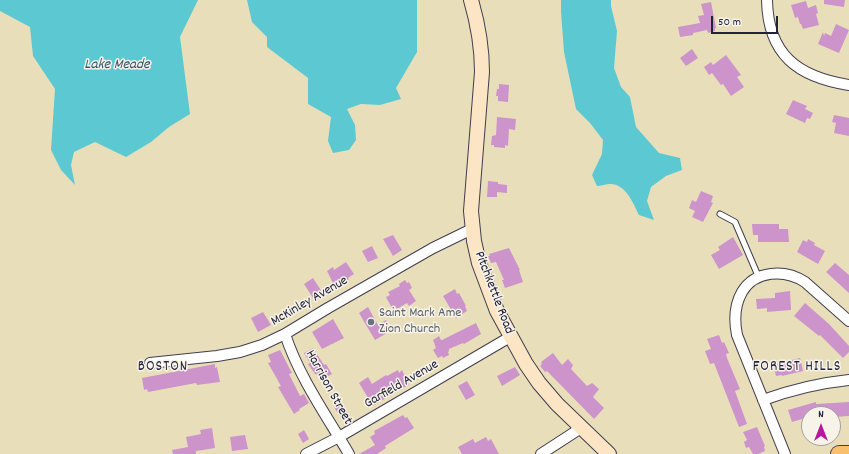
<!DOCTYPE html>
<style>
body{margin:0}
#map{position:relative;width:849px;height:454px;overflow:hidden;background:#e8dfba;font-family:Dekko,sans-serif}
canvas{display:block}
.north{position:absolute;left:801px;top:406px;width:40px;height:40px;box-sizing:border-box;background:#f7f3e8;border:1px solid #a29fa3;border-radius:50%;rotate:0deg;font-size:11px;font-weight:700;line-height:16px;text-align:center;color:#22223b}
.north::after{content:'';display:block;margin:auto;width:14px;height:18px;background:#b5179e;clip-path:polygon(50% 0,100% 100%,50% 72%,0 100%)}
.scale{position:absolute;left:711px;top:16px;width:67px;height:18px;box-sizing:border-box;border:2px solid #22223b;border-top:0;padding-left:5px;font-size:12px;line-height:14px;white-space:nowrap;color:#22223b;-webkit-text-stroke:3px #f7f3e8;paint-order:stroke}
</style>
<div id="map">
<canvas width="849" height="454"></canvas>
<div class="north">N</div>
<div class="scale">50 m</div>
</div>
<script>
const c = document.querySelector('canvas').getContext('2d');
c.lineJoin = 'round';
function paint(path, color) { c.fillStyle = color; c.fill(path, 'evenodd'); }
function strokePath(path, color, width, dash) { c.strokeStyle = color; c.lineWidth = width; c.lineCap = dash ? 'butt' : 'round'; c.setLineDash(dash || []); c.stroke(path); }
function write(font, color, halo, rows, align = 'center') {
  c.font = font + ' Dekko,sans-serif'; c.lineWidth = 3; c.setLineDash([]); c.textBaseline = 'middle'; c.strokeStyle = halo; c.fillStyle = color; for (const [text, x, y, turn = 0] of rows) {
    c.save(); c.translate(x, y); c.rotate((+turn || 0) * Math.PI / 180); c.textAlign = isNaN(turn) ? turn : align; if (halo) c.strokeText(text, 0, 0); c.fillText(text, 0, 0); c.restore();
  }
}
paint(new Path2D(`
 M0 0H198L180 37 190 114 169 127 151 142 126 157 95 142 74 152 71 165 75 185 61 170 51 150 55 89 33 56 30 27 0 11Z
 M247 0H417V52L396 88 401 99 380 105 361 104 347 109 355 125 356 140 349 150 333 153 328 141 331 117 308 104V78L267 47V37L252 22Z
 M561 0H611V6L617 31 614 68 621 87 630 97 636 127 659 153 680 158 682 170 666 176 651 187 647 201 654 220 639 215C633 203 626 184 610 184 606 184 601 186 597 186L592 175 602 154 603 140 590 123 576 109 564 52 561 12Z`), '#5cc9d2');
paint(new Path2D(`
 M824 0H845L844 7 824 4Z
 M806 1 808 8 816 5 818 13 816 14 819 25 803 29 801 24H800L798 17 795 18 791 5Z
 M711 2 716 28H715V31L708 33 707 30 693 33V35L680 37 678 27 700 23 698 16 704 15 701 4Z
 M836 24 849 30 839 53 818 44 823 32 824 36 825 33 831 36Z
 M692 49 698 58 686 66 680 58Z
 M726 55 741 75 737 77 744 87 731 96 723 84 721 85 712 73 709 75 704 67 711 62 713 65Z
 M499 84 509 85 508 102 498 101V96H496L497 89H499Z
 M793 100 807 106 805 109 813 113 810 119 807 118 805 123 786 114Z
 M834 115 849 118V136L834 133 836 123 832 122Z
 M497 117 516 119 515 130 509 129 508 146 505 145V148L494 147V145H491L492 136 496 135Z
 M488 181 498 182V184L507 185V193L497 192V197H487Z
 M701 191 713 196 711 202 713 203 703 222 692 217 695 211 689 208 692 200 696 202Z
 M752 224H779V229H788L789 242H758V235H753Z
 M393 235 402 250 393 256 383 239Z
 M733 237 743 255 719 269 711 255 720 250 718 247Z
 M808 239 815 243 814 245 825 251 818 264 797 252 803 240 807 242Z
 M372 246 378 258 368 262 362 251Z
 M509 248 520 270H519L523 282 505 288 502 280H504L496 262 491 263 488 256H490L489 254Z
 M346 262 354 274 348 278 349 279 335 287 327 271 333 267 334 270Z
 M835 263 849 275V293L826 272Z
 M313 278 324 295 315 301 304 284Z
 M405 280 407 283 409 282 412 288 409 290 416 301 409 306 407 303 397 309 395 306 392 308 386 297 390 295 388 292 400 286 399 284Z
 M455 289 457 294 459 293 466 306H465L467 311 456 318 443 296Z
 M790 291 791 310 767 312V308L757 309 756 299 775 298V293Z
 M805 303 829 324 849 346V352L843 358 820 335 819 336 794 316Z
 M368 307 378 325 386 320 392 330 375 340 359 313Z
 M263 312 271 325 258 332 251 318Z
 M333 319 344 338 322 349 312 332Z
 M476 323 481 334 464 344 463 343 449 349V351L448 352 449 355 443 358 442 356 438 358 433 350 436 348 433 340 439 336 441 340H442Z
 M719 335 722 343 724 342 729 353 726 354 727 358 740 389 735 391 747 424 739 427 714 363 710 364 705 351 711 349 707 339Z
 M313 348 324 365 326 364 332 374 324 378 322 374 318 376 316 374H315L308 364 310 363 304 353Z
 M280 350 292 373 289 374 300 396 304 394 309 403 299 409 300 410 294 414 278 387 281 386 268 363 271 362 268 355Z
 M553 353 562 365 568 359 573 365 571 369 587 386 592 383 599 389 593 397 604 408 594 419 547 371 545 372 540 366 542 364 541 362Z
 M800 358 803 371 782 376V375L776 376 773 365Z
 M215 364V368L217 367 220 382 197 385 196 383 148 392 147 389 144 390 142 378Z
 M515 367 520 375 502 386 497 376Z
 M398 370 399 373 402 370 409 385 394 392V393L373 406 359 383 368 377 372 384 386 375 387 376Z
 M467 381 475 395 466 400 458 386Z
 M816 402V404L849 402V416L833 417V414H809V417L792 422 788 410Z
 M341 403 350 416 343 421 334 407Z
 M403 415 405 418 407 417 414 428 385 446 386 448 377 454H359L375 445 370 437 375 434 374 431Z
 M757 427 765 446 764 447 765 451 758 454H753L749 447 746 448 744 442 747 440 743 432Z
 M212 428 215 448 196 451V454H173L172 450 188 447 186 437 201 434 200 430Z
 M304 430 309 439 303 443 298 434Z
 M245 435 248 449 232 451 230 437Z
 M486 437 488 441 491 439 499 454H462L458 447 473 439 475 443Z`), '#cc94ca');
const lane = new Path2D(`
 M720 214 735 222 759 278`);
const street = new Path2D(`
 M767 0C768 55 798 77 849 85
 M285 334C299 377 326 415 349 454
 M150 363 217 356 240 352 262 345 285 334 328 308 433 248 472 229
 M763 400C791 390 819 383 849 380
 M306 454 339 437 510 337
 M541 454 581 428
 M785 454 737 335C734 320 734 306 742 292 755 270 785 269 805 282L849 321`);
const secondary = new Path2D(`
 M471 0C478 24 482 47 482 72L471 211 474 241 479 263 497 311 526 364 539 383 557 404 609 454`);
const primary = new Path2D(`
 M839 454H849`);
strokePath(lane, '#403e4e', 7);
strokePath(street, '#403e4e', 12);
strokePath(secondary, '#403e4e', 16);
strokePath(primary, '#403e4e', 18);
strokePath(lane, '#fff', 5);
strokePath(street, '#fff', 10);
strokePath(secondary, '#fce5c4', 14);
strokePath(primary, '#f8bf6c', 16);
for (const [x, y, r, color] of [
 [371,322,4,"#6b7280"]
]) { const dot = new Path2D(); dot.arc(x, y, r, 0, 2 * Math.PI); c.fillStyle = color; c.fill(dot); strokePath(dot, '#f7f3e8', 1.5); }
write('14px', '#22223b', '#f7f3e8', [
 ["Pitchkettle Road",493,293,69],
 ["McKinley Avenue",310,302,-30],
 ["Garfield Avenue",402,385,-30],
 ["Harrison Street",328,388,61]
]);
write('14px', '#5b616d', '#f7f3e8', [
 ["Saint Mark Ame",379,314],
 ["Zion Church",379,330]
], 'left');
write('italic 15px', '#335468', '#f7f3e8', [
 ["Lake Meade",117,66]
]);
c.letterSpacing = '1px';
write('15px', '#22223b', '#f7f3e8', [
 ["BOSTON",163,368],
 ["FOREST HILLS",797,368]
]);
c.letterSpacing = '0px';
</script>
